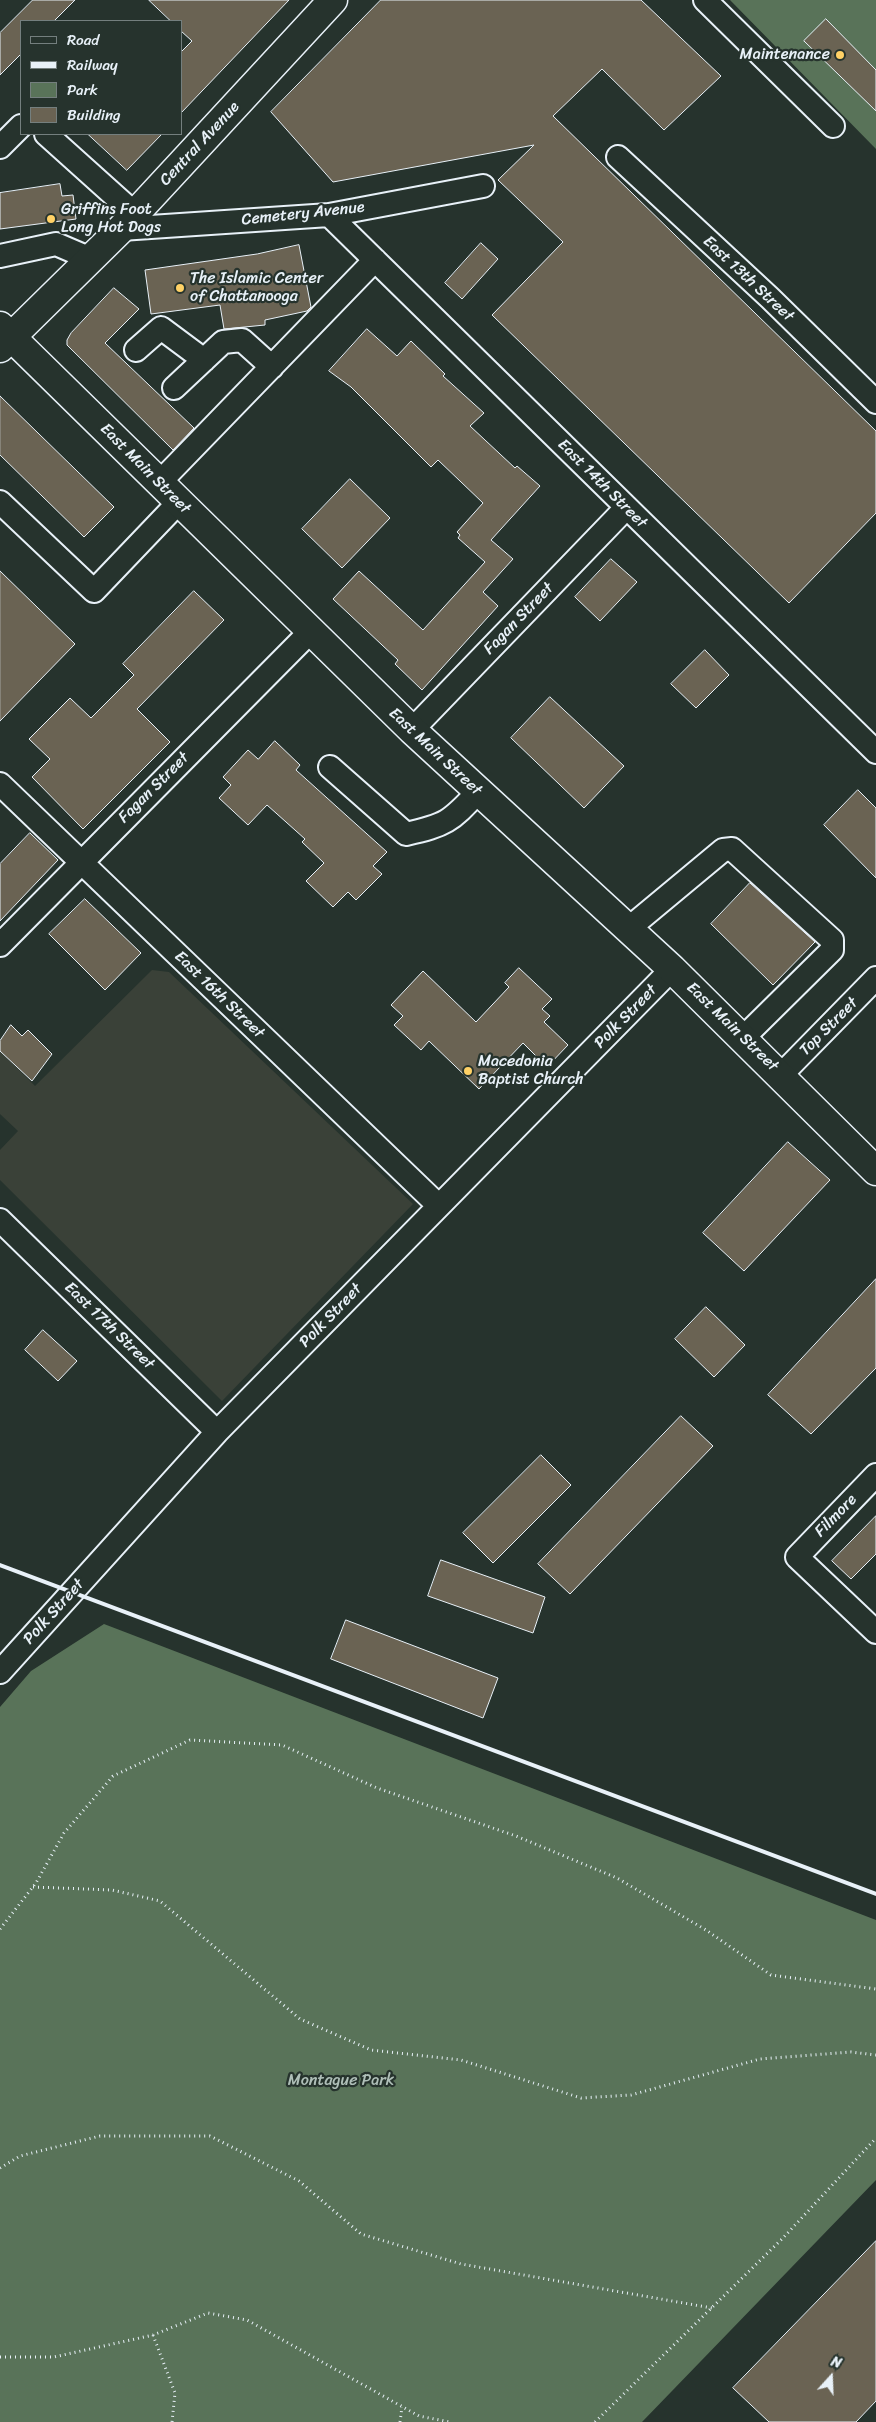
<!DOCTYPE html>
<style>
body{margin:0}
#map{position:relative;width:876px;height:2422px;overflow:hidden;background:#26332d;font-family:Sriracha,sans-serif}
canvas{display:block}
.legend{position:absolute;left:20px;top:20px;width:162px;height:115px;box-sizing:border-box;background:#26332d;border:1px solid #747f7e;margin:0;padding:6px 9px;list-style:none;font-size:15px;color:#e8f1f8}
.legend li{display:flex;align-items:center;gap:10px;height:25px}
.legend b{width:25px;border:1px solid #747f7e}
.north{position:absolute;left:806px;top:2352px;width:50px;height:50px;-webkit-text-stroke:4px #26332d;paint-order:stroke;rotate:20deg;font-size:14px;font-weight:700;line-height:20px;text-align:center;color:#e8f1f8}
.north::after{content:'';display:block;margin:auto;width:18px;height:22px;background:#e8f1f8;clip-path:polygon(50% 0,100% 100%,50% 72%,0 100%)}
</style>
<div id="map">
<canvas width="876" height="2422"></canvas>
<ul class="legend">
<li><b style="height:6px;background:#26332d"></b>Road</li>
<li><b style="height:6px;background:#e8f1f8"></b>Railway</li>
<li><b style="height:14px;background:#597359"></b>Park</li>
<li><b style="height:14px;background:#6a6353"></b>Building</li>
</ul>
<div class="north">N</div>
</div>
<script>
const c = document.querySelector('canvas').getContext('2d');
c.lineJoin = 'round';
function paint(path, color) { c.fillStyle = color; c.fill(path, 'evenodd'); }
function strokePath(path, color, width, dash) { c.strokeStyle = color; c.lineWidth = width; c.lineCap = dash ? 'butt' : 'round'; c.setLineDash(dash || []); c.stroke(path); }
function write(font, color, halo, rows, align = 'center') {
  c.font = font + ' Sriracha,sans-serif'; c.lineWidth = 4.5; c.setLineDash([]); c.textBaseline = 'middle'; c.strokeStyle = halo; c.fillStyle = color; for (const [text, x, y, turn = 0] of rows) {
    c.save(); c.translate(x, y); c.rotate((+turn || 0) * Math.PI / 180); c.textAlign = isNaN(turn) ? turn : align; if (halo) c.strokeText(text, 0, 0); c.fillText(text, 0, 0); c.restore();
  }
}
paint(new Path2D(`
 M152 970 169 972 413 1204 222 1401 0 1180V1150L18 1131 0 1114V1051L35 1086Z`), '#3a4138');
paint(new Path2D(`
 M730 0H876V149Z
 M104 1624 876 1920V2180L642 2422H0V1707L31 1671Z`), '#597359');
const building = new Path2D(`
 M33 0H75L54 21H21V54L0 75V33Z
 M149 0H289L181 113V52L192 41 181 31V21H171Z
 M381 0H641L721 76 664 130 602 69 553 116 876 431V513L789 603 492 315 563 242 498 180 534 145 333 182 271 112Z
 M826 19 876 70V111L804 41Z
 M88 134H162L127 170Z
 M60 184 62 196 73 195 76 219 0 229V193Z
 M481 243 498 259 462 299 445 283Z
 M299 245 311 307 307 311 265 320V325L224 329 220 305 151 314 145 270 257 254Z
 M114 288 139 309 105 343 194 428 173 450 67 345V340L71 333Z
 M367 329 397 356 411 341 445 374 443 376 484 413 470 426 515 468 517 466 540 486 491 540 513 559 483 592 498 606 422 690 395 664 398 660 333 599 359 571 423 630 485 562 458 538 460 535 457 532 483 503 438 460 431 467 351 387 329 371Z
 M0 396 114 507 84 537 0 455Z
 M350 479 390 518 342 568 302 529Z
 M611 559 637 582 600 621 575 597Z
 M0 571 75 644 0 721Z
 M194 591 224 620 137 709 170 742 83 829 32 777 50 759 29 739 70 698 91 718 134 675 123 664Z
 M705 650 729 675 696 708 671 684Z
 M550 697 624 766 584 808 511 738Z
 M275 741 300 765 296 770 387 852 373 866 382 874 356 900 348 892 333 907 306 881 324 863 302 842 305 839 267 805 248 825 219 798 231 785 223 777 248 750 258 759Z
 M858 790 876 808V878L824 825Z
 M30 833 58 860 0 921V864Z
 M750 883 815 942 773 985 711 924Z
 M85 899 141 953 105 990 49 934Z
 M519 968 552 999 542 1009 550 1016 544 1022 568 1045 547 1067 523 1043 479 1089 429 1041 421 1050 394 1025 403 1016 391 1005 423 971 476 1022 509 987 505 983Z
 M11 1025 22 1036 28 1030 52 1054 32 1081 0 1051V1041Z
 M788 1142 830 1180 744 1271 703 1233Z
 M876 1279V1368L811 1434 768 1395Z
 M706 1307 745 1345 714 1377 675 1339Z
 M43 1330 77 1361 58 1381 25 1350Z
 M681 1416 713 1446 570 1594 538 1564Z
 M541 1455 571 1485 493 1563 463 1533Z
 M876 1516V1554L851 1579 832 1561Z
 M441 1560 545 1597 533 1633 428 1596Z
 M346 1620 498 1678 483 1718 331 1659Z
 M876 2241V2401L856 2422H769L733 2388Z`);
paint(building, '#6a6353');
strokePath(building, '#e8f1f8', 1);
const minor = new Path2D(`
 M705 0 833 126
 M46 134 135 214
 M0 147 21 126
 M618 157 770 298 876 402
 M329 215 876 752
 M121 229 329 215 483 186
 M0 256 56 244 91 259
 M136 350 161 328 204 360
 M174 388 223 342 242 340 272 367
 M159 483 375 260
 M0 502 94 591 179 502
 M412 730 626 508
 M330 767 406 834C446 825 450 822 478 792
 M0 784 439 1206
 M628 929 723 850 732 849 832 940V950L743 1038
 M0 945 310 632
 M781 1075 876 978
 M0 1220 217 1432
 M876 1475 797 1557 876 1632
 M0 1672 217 1432 672 969`);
const major = new Path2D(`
 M0 326 412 730 672 969 876 1171
 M0 348 121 229 333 0`);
strokePath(minor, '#e8f1f8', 26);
strokePath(major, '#e8f1f8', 31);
strokePath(new Path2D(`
 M33 1887 112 1890 160 1901 300 2019 371 2050 461 2060 581 2098 631 2095 760 2059 851 2052 876 2055
 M0 1929 36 1883 64 1833 113 1776 190 1740 282 1745 377 1788 516 1836 617 1878 706 1930 771 1975 876 1989
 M0 2168 20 2156 100 2136H210L299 2181 361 2234 461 2264 712 2308
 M153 2335 175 2393 172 2422
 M0 2357H54L153 2335 208 2313 247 2320 419 2416 450 2422
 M400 2422 402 2407
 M595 2422 783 2238 876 2138`), '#e8f1f8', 3, [1, 4]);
strokePath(minor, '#26332d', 22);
strokePath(major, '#26332d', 28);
strokePath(new Path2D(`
 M0 1565 876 1894`), '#e8f1f8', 4);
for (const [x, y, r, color] of [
 [840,55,5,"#ffd166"],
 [51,219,5,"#ffd166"],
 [180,288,5,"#ffd166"],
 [468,1071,5,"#ffd166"]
]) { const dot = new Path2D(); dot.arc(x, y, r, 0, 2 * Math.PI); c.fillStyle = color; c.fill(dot); strokePath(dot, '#26332d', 2); }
write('16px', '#e8f1f8', '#26332d', [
 ["Maintenance",830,55,"right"],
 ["Griffins Foot",61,210],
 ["Long Hot Dogs",61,228],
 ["The Islamic Center",190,279],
 ["of Chattanooga",190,297],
 ["Macedonia",478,1062],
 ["Baptist Church",478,1080]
], 'left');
write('16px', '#e8f1f8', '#26332d', [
 ["Central Avenue",200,144,-47],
 ["Cemetery Avenue",303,214,-6],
 ["East 13th Street",748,279,43],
 ["East Main Street",145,469,45],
 ["East 14th Street",602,484,45],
 ["Fagan Street",519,619,-46],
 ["East Main Street",435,752,43],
 ["Fagan Street",154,788,-45],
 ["East 16th Street",219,995,44],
 ["Polk Street",626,1017,-46],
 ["East Main Street",732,1027,44],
 ["Top Street",829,1027,-45],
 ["Polk Street",331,1316,-46],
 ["East 17th Street",109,1326,44],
 ["Filmore",836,1516,-46],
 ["Polk Street",54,1612,-48]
]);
write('16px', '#afbfb8', '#26332d', [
 ["Montague Park",341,2081]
]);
</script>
